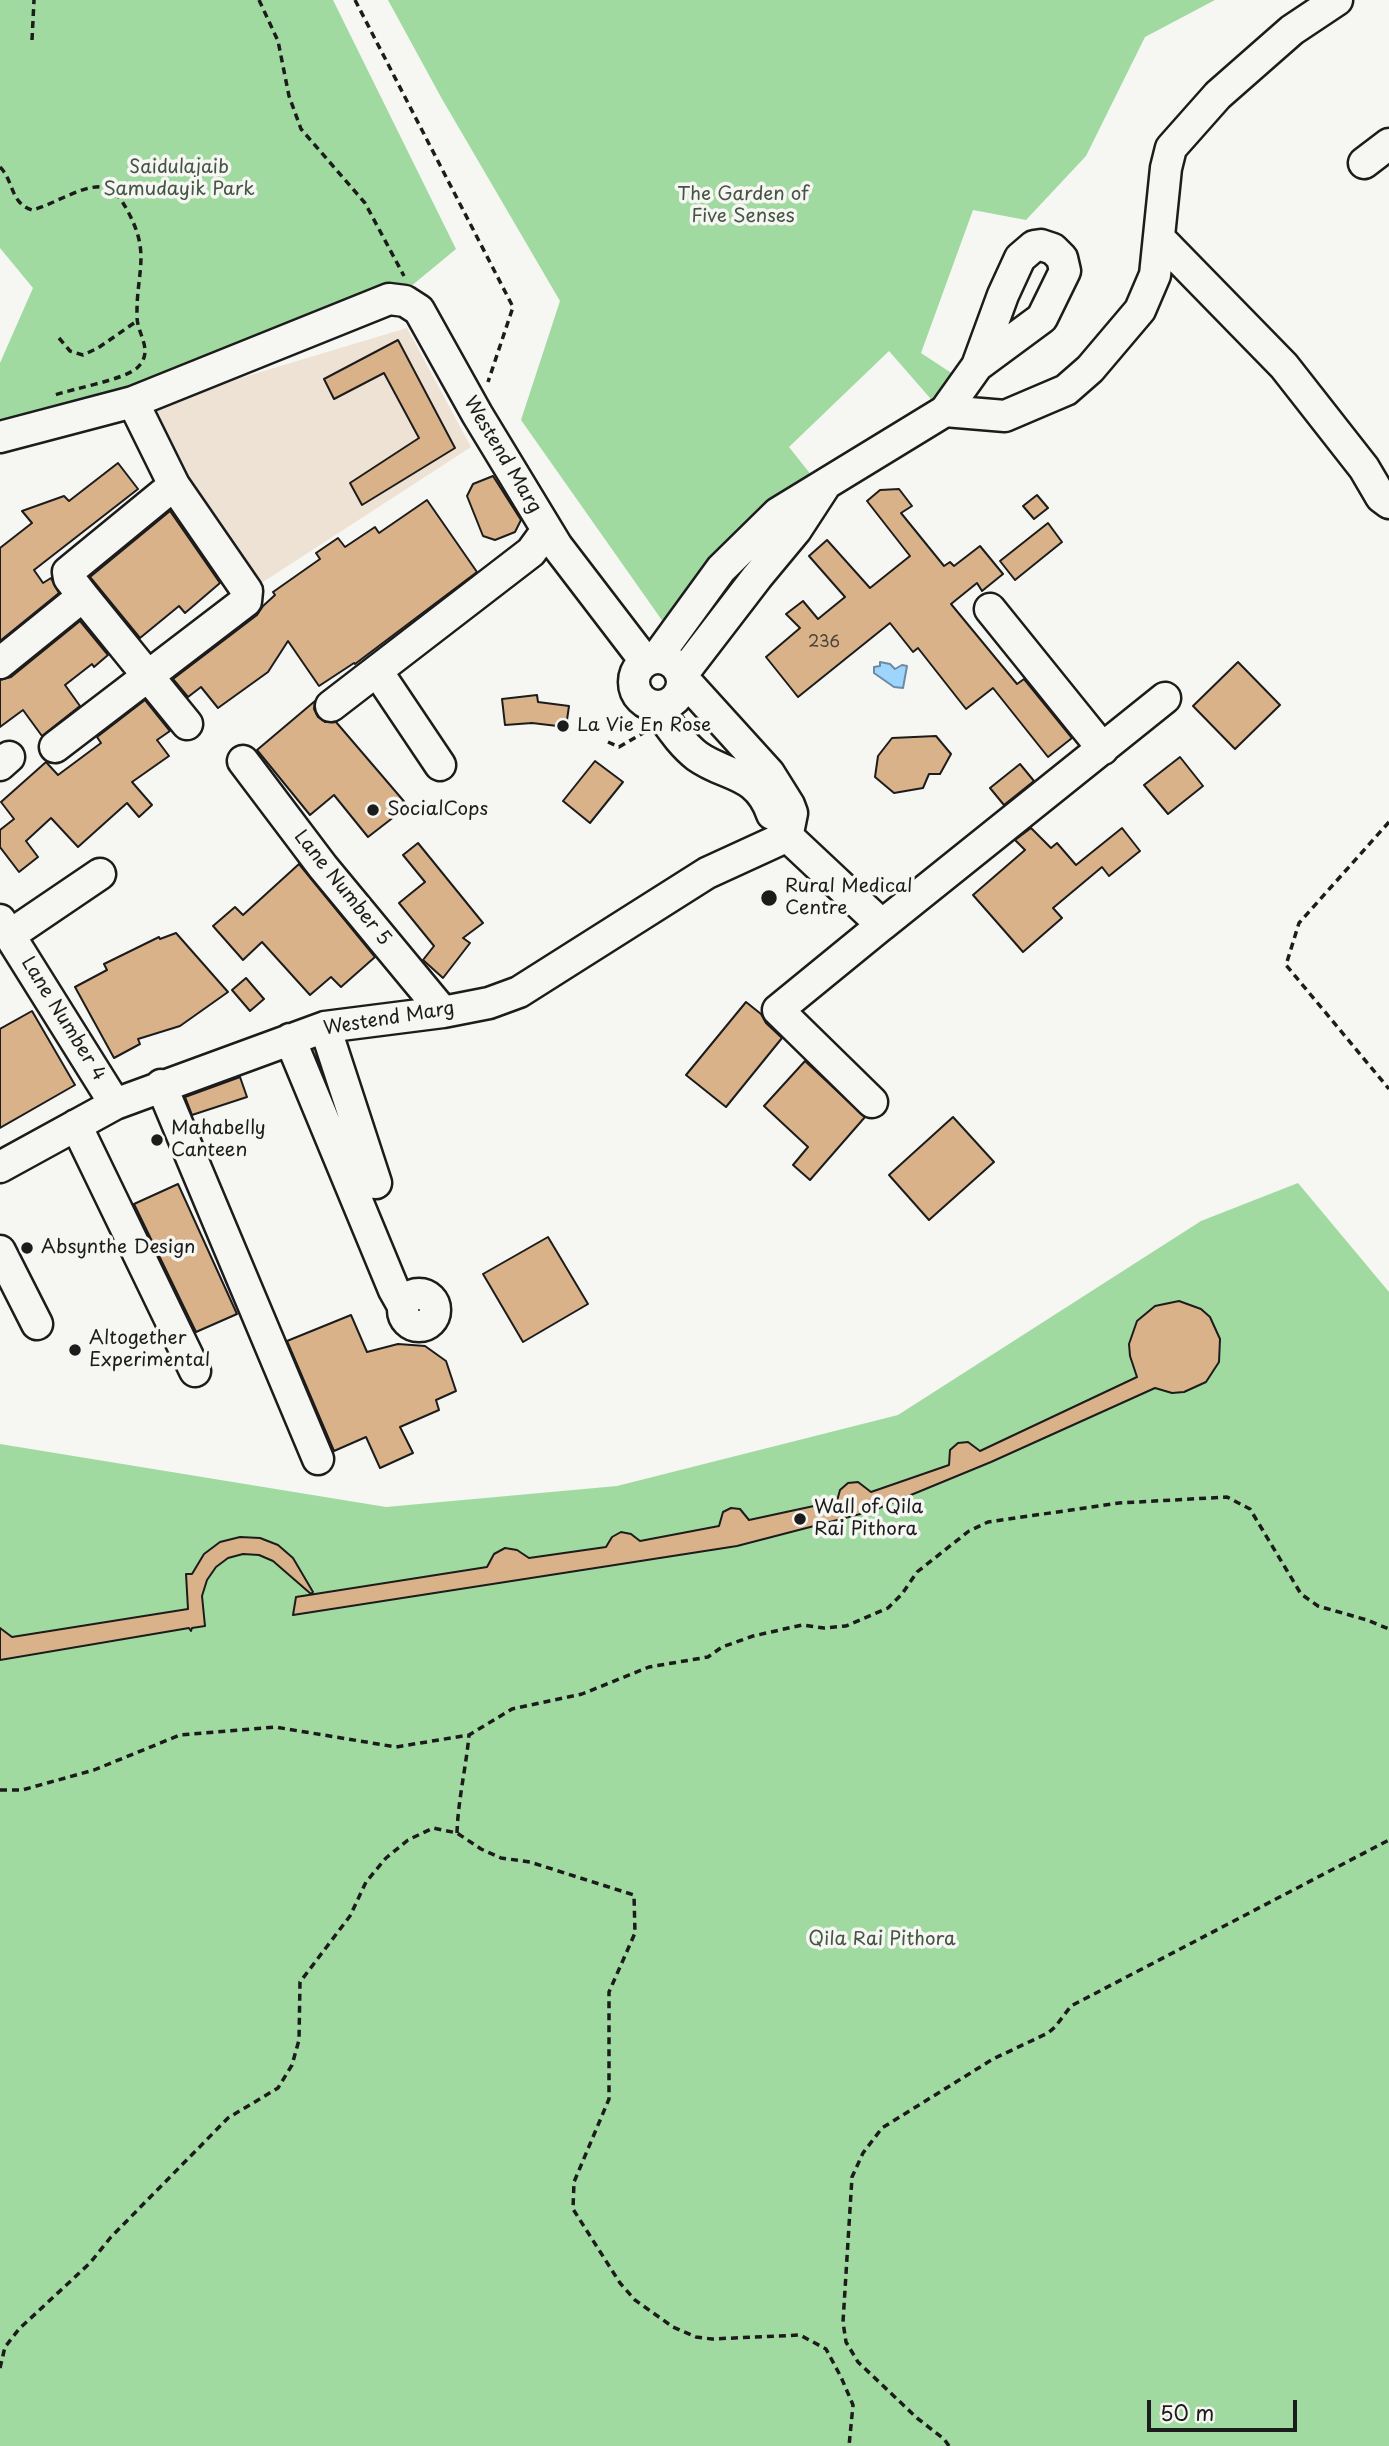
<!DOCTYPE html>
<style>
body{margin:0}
#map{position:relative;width:1389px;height:2446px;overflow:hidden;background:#f6f6f2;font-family:"Playpen Sans",sans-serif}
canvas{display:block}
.scale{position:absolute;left:1147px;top:2400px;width:150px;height:32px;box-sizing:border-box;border:4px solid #1c1c1c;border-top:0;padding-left:9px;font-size:21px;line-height:24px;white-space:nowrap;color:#1c1c1c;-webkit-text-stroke:5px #f6f6f2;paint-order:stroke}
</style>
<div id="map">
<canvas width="1389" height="2446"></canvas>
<div class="scale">50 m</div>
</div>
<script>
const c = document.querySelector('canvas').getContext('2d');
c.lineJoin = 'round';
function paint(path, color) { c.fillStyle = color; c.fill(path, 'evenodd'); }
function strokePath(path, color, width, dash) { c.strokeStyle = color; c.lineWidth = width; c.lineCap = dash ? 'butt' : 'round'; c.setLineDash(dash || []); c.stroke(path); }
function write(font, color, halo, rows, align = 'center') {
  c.font = font + ' "Playpen Sans",sans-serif'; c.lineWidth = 7; c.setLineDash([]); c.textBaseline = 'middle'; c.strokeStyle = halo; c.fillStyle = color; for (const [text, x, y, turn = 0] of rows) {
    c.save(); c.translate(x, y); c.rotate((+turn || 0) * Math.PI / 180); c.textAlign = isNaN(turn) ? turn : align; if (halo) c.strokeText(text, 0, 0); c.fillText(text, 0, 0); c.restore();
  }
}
paint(new Path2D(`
 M407 328 471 447 263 582 148 438 141 408Z`), '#ede2d3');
paint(new Path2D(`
 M0 0H333L456 249 410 287 136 386 0 421V363L33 288 0 248Z
 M388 0H1215L1145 37 1086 156 1026 220 973 210 921 353 959 378 937 406 889 351 789 447 812 476 666 626 521 420 560 301 442 99Z
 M1298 1183 1389 1292V2446H0V1444L386 1507 617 1486 898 1415 1201 1221Z`), '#a1daa0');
const water = new Path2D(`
 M880 662 890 664 895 669 902 665 907 666 903 688 894 687 874 673V667L880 666Z`);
paint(water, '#9ed5fd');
strokePath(water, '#6a8ba3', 2);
const building = new Path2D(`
 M398 340 455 448 362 505 350 483 419 438 384 373 334 399 324 379Z
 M118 463 138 489 34 570 43 583 51 578 59 593 0 641V548L32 523 22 511 64 496 69 501Z
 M493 476 521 520 515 532 495 540 483 536 467 496 473 484Z
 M899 489 912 506 901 513 944 566 950 562 954 566 980 546 1003 574 982 591 977 583 951 604 1017 684 1024 679 1072 738 1048 757 993 688 966 709 918 648 913 652 890 623 798 697 766 657 800 628 786 614 803 601 818 619 845 597 809 556 827 540 870 588 910 556 867 501 880 490Z
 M1037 495 1048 508 1034 519 1023 506Z
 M427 500 477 572 355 664 354 663 319 686 288 641 268 672 218 708 201 687 188 697 173 679 257 615 263 606 275 595 273 592 320 559 316 553 338 538 345 547 375 527 379 533Z
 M170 511 220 583 185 613 179 606 140 638 90 577Z
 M1048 523 1062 542 1015 580 1000 561Z
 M80 621 108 655 94 667 92 664 65 685 80 706 42 736 23 710 0 727V680L11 677Z
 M1238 662 1280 705 1235 749 1193 706Z
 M537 695 538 702 569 706 566 727 532 723 505 725 502 699Z
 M145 700 170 731 157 740 169 756 132 782 152 805 139 817 127 803 78 847 51 818 26 841 38 857 19 872 0 847V830L14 819 1 802 46 762 58 775 101 743 97 737Z
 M315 701 314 709 318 717 325 722H336L408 806 368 837 334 795 310 815 257 750Z
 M936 736 951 754 940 774H929L923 788 894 793 875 777 878 756 892 738Z
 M1180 757 1203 786 1168 814 1144 785Z
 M595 761 623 782 590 823 563 801Z
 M1020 764 1034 781 1004 805 990 788Z
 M1031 828 1051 848 1057 843 1076 865 1122 828 1140 851 1109 876 1102 867 1053 908 1062 918 1023 952 973 895 1025 850 1015 840Z
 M418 843 483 923 463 938 470 943 443 978 423 960 434 946 399 903 425 882 403 855Z
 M299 864 375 957 341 987 331 977 310 995 262 942 243 960 213 926 235 907 243 915Z
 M176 933 228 992 180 1026 138 1039 140 1044 114 1058 75 987 107 970 104 964 159 937 160 939Z
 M246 978 264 999 250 1011 232 990Z
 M746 1002 761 1014 766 1023 782 1038 726 1107 686 1075Z
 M32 1011 75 1085 0 1128V1029Z
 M805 1061 865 1117 810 1180 793 1165 808 1147 764 1106Z
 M240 1077 247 1097 192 1115 185 1097Z
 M953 1117 994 1162 929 1220 889 1175Z
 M178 1184 237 1314 196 1332 134 1204Z
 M548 1237 588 1304 523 1342 483 1274Z
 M1179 1301 1201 1309 1210 1317 1220 1339 1219 1362 1206 1382 1184 1392 1172 1393 1155 1388 991 1462 872 1511 737 1546 293 1615 296 1597 487 1567 494 1554 505 1548 517 1550 529 1558 606 1547 612 1537 621 1532 631 1534 640 1541 719 1526 723 1512 731 1508 740 1509 749 1520 837 1501 840 1490 848 1483 858 1482 871 1492 949 1465 950 1450 958 1443 968 1442 980 1451 1137 1377 1130 1356 1129 1344 1137 1321 1155 1306Z
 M351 1315 367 1352 398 1344 425 1346 446 1361 456 1391 436 1400 439 1410 400 1427 413 1453 380 1468 366 1437 334 1451 287 1341Z
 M240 1537 260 1538 278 1545 293 1558 313 1592 311 1594 273 1561 259 1555 243 1554 228 1558 216 1567 207 1580 202 1596 205 1626 192 1628 191 1631 189 1628 0 1660V1628L12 1637 188 1609 186 1574H192L204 1554 220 1542Z`);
paint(building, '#d9b28a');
strokePath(building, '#1c1c1c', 2);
const minor = new Path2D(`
 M1364 163 1389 144
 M1160 239 1284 366 1364 468 1381 497 1389 503
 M945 411 1005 416 1066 390 1090 369 1140 310 1155 275 1166 168 1171 148 1218 95 1292 30 1337 0
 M0 437 133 402 389 299 405 301 419 310 477 414 557 546 645 661
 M174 485 68 572 69 578 83 596 187 724
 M990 609 1103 749
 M657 657 721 569 778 513 945 411 977 366 1003 295 1020 258 1034 246 1041 245 1053 249 1062 258 1065 271 1042 318 977 366
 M634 682a24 24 0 1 1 48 0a24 24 0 1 1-48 0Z
 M0 663 83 596
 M377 671 440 765
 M331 706 531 552 547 530
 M655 706C668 723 680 743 697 756 726 777 757 771 772 814
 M55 747 246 601 247 591 174 485 133 402
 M243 761 323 867 443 1012
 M0 765 9 757
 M785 834 882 925 1165 698
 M0 920 115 1104
 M10 935 100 874
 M325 1027 376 1183
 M290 1039 394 1290 403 1306
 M161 1085 318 1459
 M872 1102 778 1010 882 925
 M76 1125 195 1371
 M0 1167 115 1104 325 1027 443 1012 489 1003 519 992 707 873 779 840 789 828 792 813 789 805 769 773 681 676 757 577 796 530 824 487
 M0 1251 37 1324
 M403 1310a16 16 0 1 1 32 0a16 16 0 1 1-32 0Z`);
strokePath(minor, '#1c1c1c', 35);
strokePath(new Path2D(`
 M259 0 278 41 289 96 301 129 365 203 404 276
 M355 0 513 307 488 382
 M32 40 34 0
 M0 167C14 181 10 203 32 210 54 205 87 181 108 188 116 191 122 201 126 208 152 254 136 270 137 317 137 334 155 351 137 368 123 380 75 388 55 395
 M59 338 70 351 83 355 98 348 137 321
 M608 742 619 747 645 732
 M1389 822 1299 923 1286 965 1389 1089
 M0 1790H22L94 1770 180 1735 275 1727 396 1747 469 1735 512 1709 582 1694 649 1667 708 1657 722 1647 753 1636 802 1625 824 1628 846 1626 888 1608 902 1594 917 1572 969 1531 988 1522 1119 1503 1227 1497 1250 1509 1301 1594 1318 1606 1367 1620 1389 1629
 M457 1833C458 1800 466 1768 469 1735
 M0 2368 5 2347 19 2329 90 2263 111 2237 228 2118 278 2088 292 2065 299 2040 300 1982 350 1916 366 1882 386 1858 408 1840 433 1828 457 1833 481 1849 501 1858 530 1862 634 1895 635 1933 609 1992V2099L574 2182 573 2209 620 2283 635 2300 673 2327 696 2337 712 2339 800 2335 826 2349 841 2377 853 2405 849 2446
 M949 2446 944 2439 917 2418 858 2362 846 2342 843 2322 852 2177 863 2153 882 2128 993 2059 1048 2033 1055 2027 1071 2006 1389 1840`), '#1c1c1c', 3.5, [7, 5]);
strokePath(minor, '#f6f6f2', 30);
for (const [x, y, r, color] of [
 [563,726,7,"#1c1c1c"],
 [373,810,7,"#1c1c1c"],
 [769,898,9,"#1c1c1c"],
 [157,1140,7,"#1c1c1c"],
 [27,1248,7,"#1c1c1c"],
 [75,1350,7,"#1c1c1c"],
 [800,1519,7,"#1c1c1c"]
]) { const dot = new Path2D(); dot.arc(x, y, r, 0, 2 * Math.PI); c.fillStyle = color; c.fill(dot); strokePath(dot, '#f6f6f2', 2.5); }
write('16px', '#4b4238', null, [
 ["236",824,643]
]);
write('19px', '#454', '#f6f6f2', [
 ["Saidulajaib",179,168],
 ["Samudayik Park",179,190],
 ["The Garden of",743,195],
 ["Five Senses",743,217],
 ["Qila Rai Pithora",882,1940]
]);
write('19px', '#1c1c1c', '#f6f6f2', [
 ["Westend Marg",502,455,59],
 ["Lane Number 5",342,888,51],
 ["Lane Number 4",63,1019,58],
 ["Westend Marg",389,1019,-9]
]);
write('19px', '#1c1c1c', '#f6f6f2', [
 ["La Vie En Rose",577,726],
 ["SocialCops",387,810],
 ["Rural Medical",785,887],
 ["Centre",785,909],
 ["Mahabelly",171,1129],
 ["Canteen",171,1151],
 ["Absynthe Design",41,1248],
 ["Altogether",89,1339],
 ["Experimental",89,1361],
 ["Wall of Qila",814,1508],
 ["Rai Pithora",814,1530]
], 'left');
</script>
